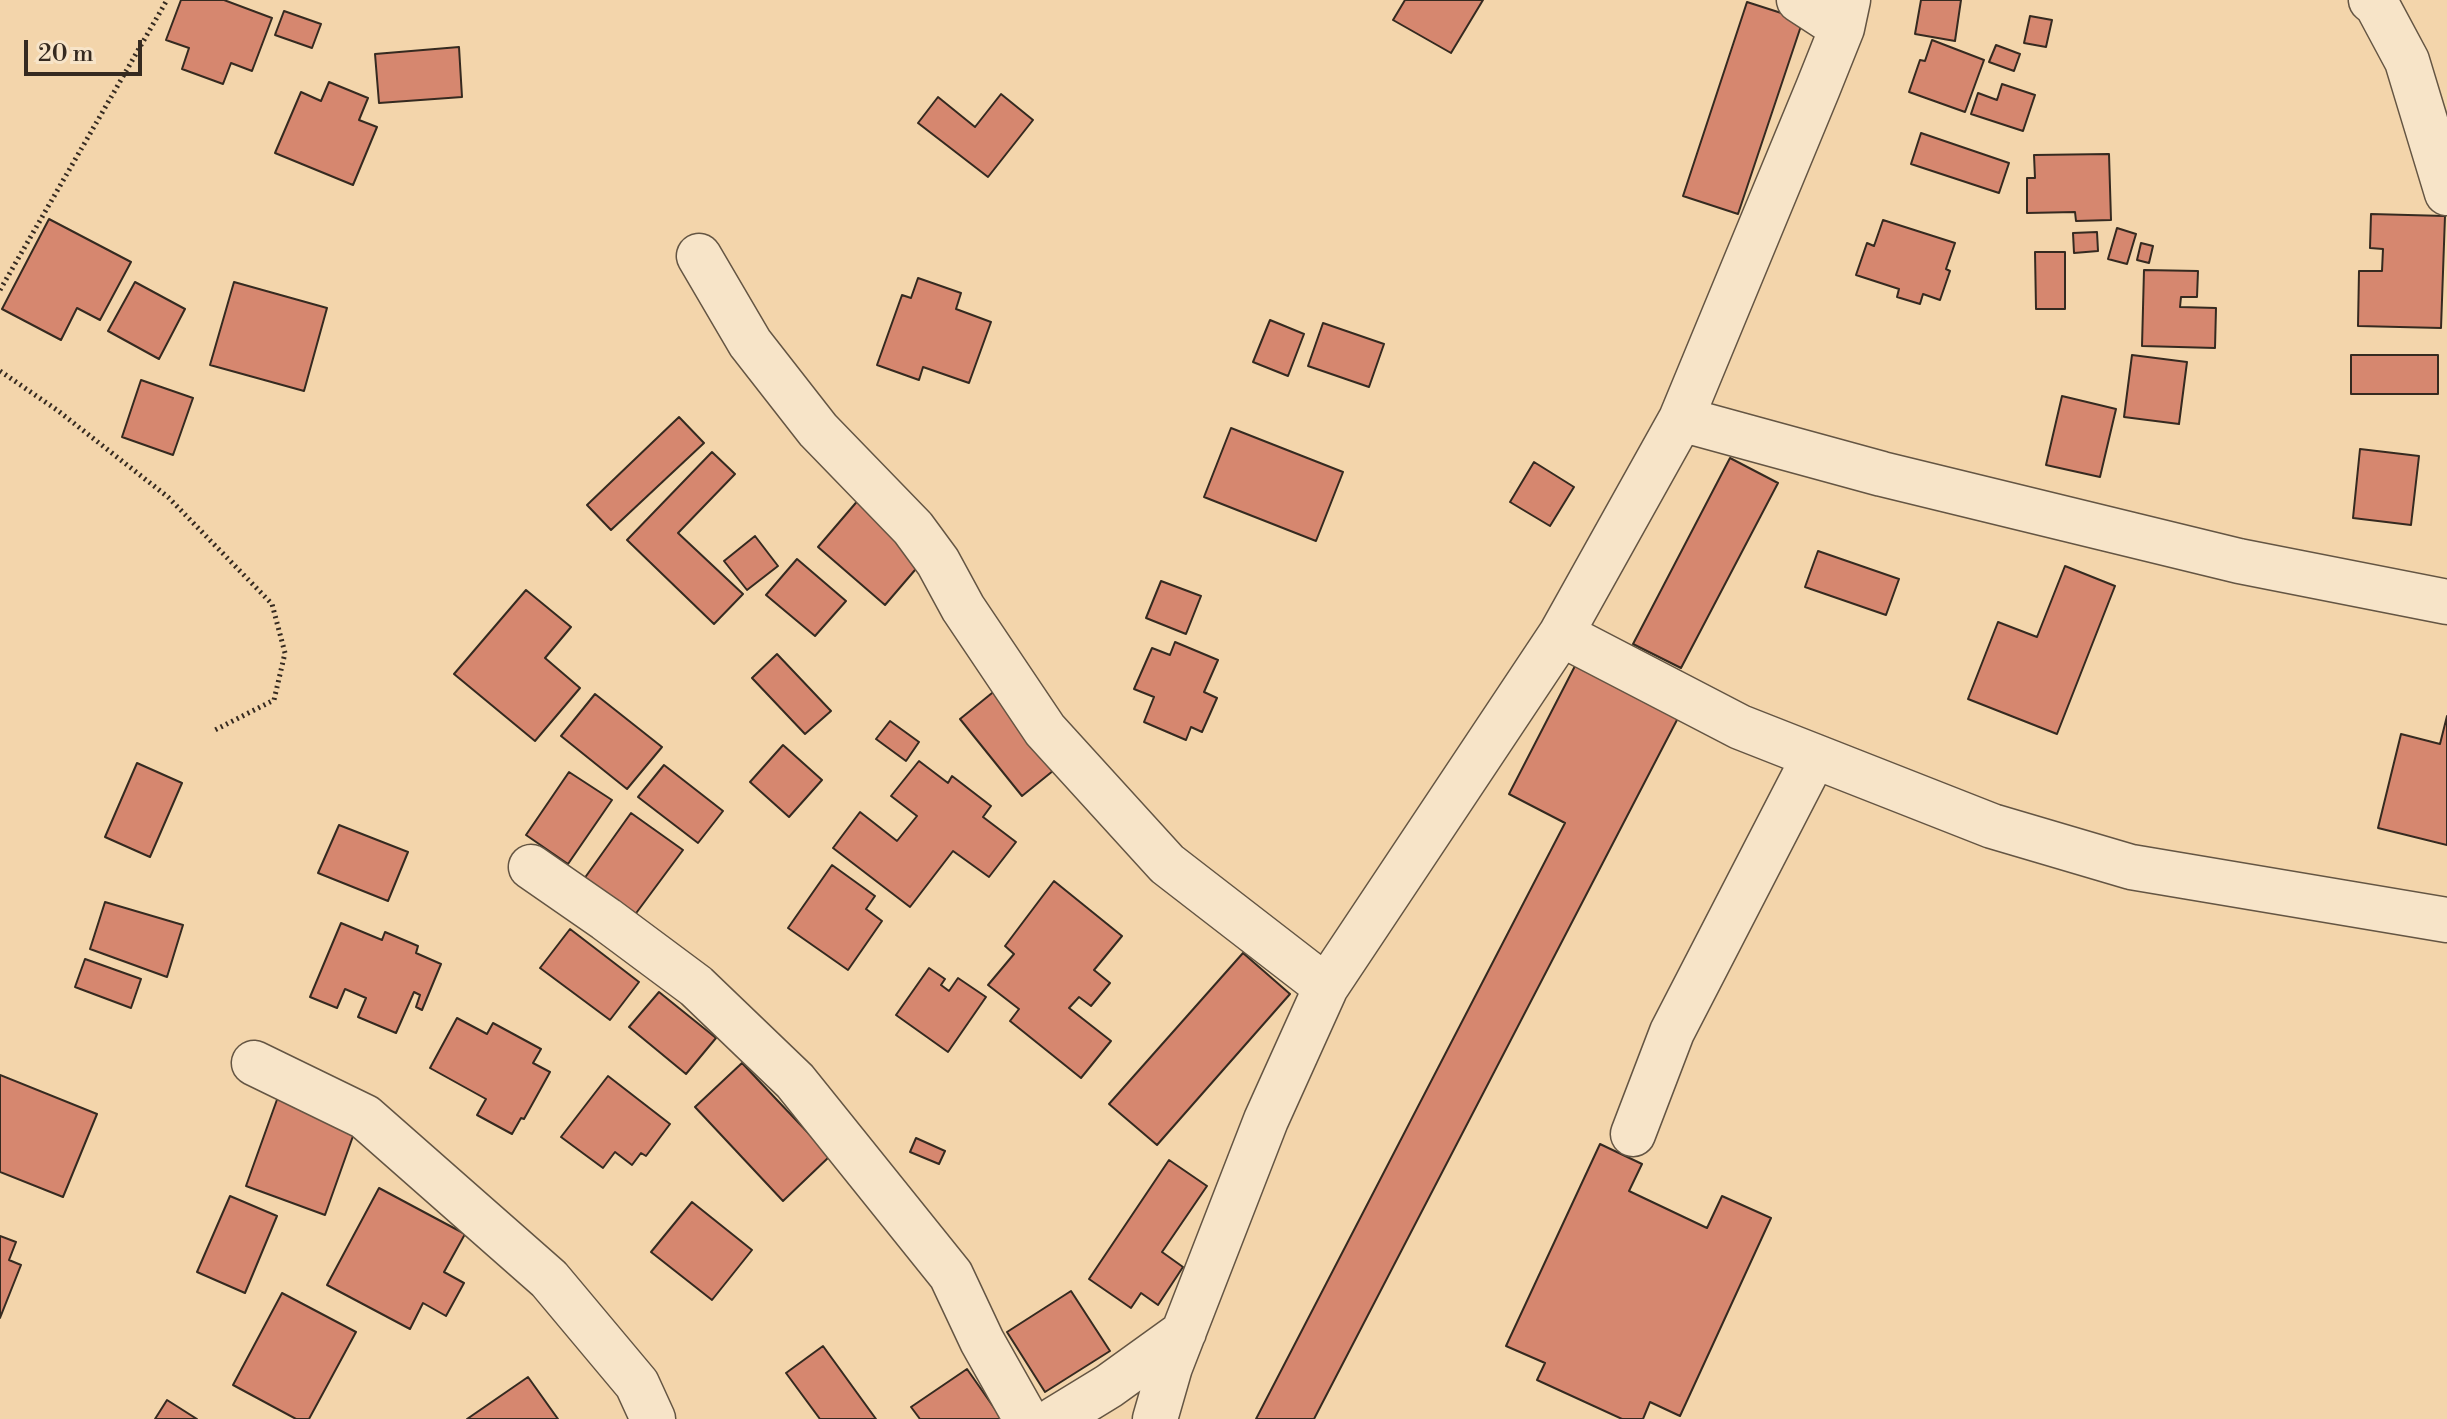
<!DOCTYPE html>
<style>
body{margin:0}
#map{position:relative;width:2447px;height:1419px;overflow:hidden;background:#f3d5ab;font-family:"Libre Bodoni",serif}
canvas{display:block}
.scale{position:absolute;left:24px;top:40px;width:118px;height:36px;box-sizing:border-box;border:4px solid #352a20;border-top:0;padding-left:10px;font-size:24px;line-height:28px;white-space:nowrap;color:#352a20;-webkit-text-stroke:6px #f7e4c8;paint-order:stroke}
</style>
<div id="map">
<canvas width="2447" height="1419"></canvas>
<div class="scale">20 m</div>
</div>
<script>
const c = document.querySelector('canvas').getContext('2d');
c.lineJoin = 'round';
function paint(path, color) { c.fillStyle = color; c.fill(path, 'evenodd'); }
function strokePath(path, color, width, dash) { c.strokeStyle = color; c.lineWidth = width; c.lineCap = dash ? 'butt' : 'round'; c.setLineDash(dash || []); c.stroke(path); }
const building = new Path2D(`
 M181 0H224L272 18 252 71 231 63 223 84 182 69 189 48 166 40Z
 M1405 0H1483L1451 53 1393 20Z
 M1921 0H1961L1955 41 1915 34Z
 M1747 2 1803 20 1738 214 1683 196Z
 M284 11 321 24 312 48 275 35Z
 M2030 16 2052 20 2046 47 2024 43Z
 M1932 40 1984 60 1965 112 1909 92 1920 60 1925 61Z
 M1996 45 2020 54 2014 71 1989 62Z
 M459 47 462 97 379 103 375 54Z
 M329 82 368 98 359 120 377 127 353 185 275 153 301 92 321 101Z
 M2002 84 2035 95 2023 131 1971 114 1978 93 1997 100Z
 M1001 94 1033 120 988 177 918 123 938 97 975 127Z
 M1921 133 2009 163 1999 193 1911 164Z
 M2109 154 2111 220 2076 221 2075 212 2027 213V178H2035L2034 155Z
 M2371 214 2445 216 2441 328 2358 326 2359 271H2382L2383 249 2370 248Z
 M49 219 131 262 100 320 77 308 61 340 2 309Z
 M1883 220 1955 243 1946 269 1950 271 1940 300 1923 294 1920 304 1897 297 1899 289 1856 275 1867 243 1874 246Z
 M2117 228 2136 234 2127 264 2108 259Z
 M2097 232 2098 251 2074 253 2073 233Z
 M2141 243 2153 246 2149 263 2137 260Z
 M2035 252H2065V309H2036Z
 M2144 270 2198 271 2197 297H2181L2180 307 2216 308 2215 348 2142 346Z
 M918 278 961 293 956 309 991 322 969 383 923 367 919 380 877 365 902 295 911 298Z
 M135 282 185 309 159 359 108 331Z
 M234 282 327 308 304 391 210 365Z
 M1270 320 1304 334 1288 376 1253 362Z
 M1323 323 1384 344 1369 387 1308 366Z
 M2132 355 2187 362 2179 424 2124 417Z
 M2351 355H2438V394H2351Z
 M141 380 193 398 173 455 122 437Z
 M2062 396 2116 409 2100 477 2046 465Z
 M679 417 704 443 611 530 587 505Z
 M1231 428 1343 472 1316 541 1204 497Z
 M2360 449 2419 456 2411 525 2353 518Z
 M712 452 735 474 678 533 743 594 714 624 627 540Z
 M1730 458 1778 483 1681 668 1633 644Z
 M1534 462 1574 487 1550 526 1510 502Z
 M860 498 927 556 885 605 818 547Z
 M755 536 778 566 747 590 724 561Z
 M1818 551 1899 579 1886 615 1805 587Z
 M797 559 846 601 815 636 766 595Z
 M2065 566 2115 586 2057 734 1968 699 1998 622 2037 637Z
 M1161 581 1201 596 1186 634 1146 618Z
 M526 590 571 627 545 658 580 688 535 741 454 674Z
 M1175 642 1218 660 1204 692 1217 698 1202 732 1191 727 1186 740 1144 722 1154 697 1134 689 1152 648 1170 655Z
 M777 654 831 711 805 734 752 678Z
 M1576 664 1678 718 1314 1419H1256L1565 823 1509 794Z
 M997 689 1059 766 1022 796 960 719Z
 M595 694 662 747 627 789 561 736Z
 M2447 716V845L2378 828 2401 734 2440 744Z
 M890 721 919 742 906 761 876 739Z
 M783 745 822 780 789 817 750 782Z
 M919 761 948 783 952 776 991 806 983 817 1016 842 989 877 953 851 910 907 833 848 860 812 897 841 917 816 891 796Z
 M137 763 182 783 150 857 105 837Z
 M664 765 723 811 698 843 638 797Z
 M569 772 612 800 568 864 526 835Z
 M631 813 683 850 634 916 584 879Z
 M339 825 408 852 388 901 318 873Z
 M832 865 875 896 866 909 882 921 848 970 788 928Z
 M1054 881 1122 936 1094 970 1110 983 1091 1006 1079 997 1069 1008 1111 1041 1081 1078 1010 1021 1019 1009 988 985 1014 954 1005 946Z
 M105 902 183 925 167 977 90 949Z
 M341 923 382 940 385 932 418 946 416 953 441 964 422 1010 416 1007 420 995 414 992 396 1033 358 1017 366 998 345 989 337 1008 310 997Z
 M570 929 639 982 610 1020 540 968Z
 M1243 953 1290 994 1157 1145 1109 1104Z
 M85 959 141 979 131 1008 75 987Z
 M929 968 945 979 941 985 949 991 958 978 986 997 948 1052 896 1015Z
 M659 992 716 1038 686 1074 629 1027Z
 M457 1018 487 1034 493 1023 541 1049 533 1063 550 1072 524 1119 521 1118 512 1134 477 1115 486 1099 430 1068Z
 M742 1063 830 1156 783 1201 695 1107Z
 M0 1075 97 1114 63 1197 0 1172Z
 M608 1076 670 1124 646 1156 641 1153 632 1165 615 1152 603 1168 561 1137Z
 M279 1094 358 1122 325 1215 246 1186Z
 M916 1138 945 1151 939 1164 910 1152Z
 M1600 1144 1642 1164 1629 1191 1707 1228 1722 1196 1771 1218 1680 1416 1650 1402 1643 1419H1622L1537 1380 1545 1363 1506 1346Z
 M1169 1160 1207 1186 1162 1252 1183 1267 1158 1305 1141 1293 1131 1308 1089 1279Z
 M379 1188 465 1234 444 1272 464 1283 446 1316 423 1303 410 1329 327 1285Z
 M230 1196 277 1216 245 1293 197 1272Z
 M692 1202 752 1250 712 1300 651 1252Z
 M0 1236 16 1242 9 1260 21 1265 0 1318Z
 M1071 1291 1110 1351 1045 1392 1007 1332Z
 M282 1293 356 1332 309 1419H296L233 1385Z
 M823 1346 876 1419H820L786 1373Z
 M967 1369 1002 1419H920L911 1407Z
 M528 1377 558 1419H467Z
 M167 1400 197 1419H155Z`);
paint(building, '#d6876f');
strokePath(building, '#352a20', 2);
const minor = new Path2D(`
 M1799 0 1842 28
 M2371 0 2377 5 2407 61 2447 193
 M699 256 750 343 818 430 913 528 938 562 963 608 1045 730 1167 864 1326 987
 M1681 419 1882 474 2239 561 2447 602
 M1561 634 1740 727 1992 826 2131 867 2447 920
 M531 867 606 919 696 986 795 1081 951 1275 982 1341 1026 1419
 M254 1063 365 1117 549 1279 637 1384 653 1419
 M1633 1134 1672 1032 1814 757
 M1055 1419 1109 1386 1184 1332
 M1155 1419 1170 1367 1266 1120 1326 987 1561 634 1681 419 1818 88 1842 28 1848 0`);
strokePath(minor, '#645543', 47);
strokePath(new Path2D(`
 M0 290 167 0
 M0 371 57 410 168 497 272 604 285 653 274 700 215 730`), '#352a20', 5, [2, 4]);
strokePath(minor, '#f7e4c8', 44);
</script>
